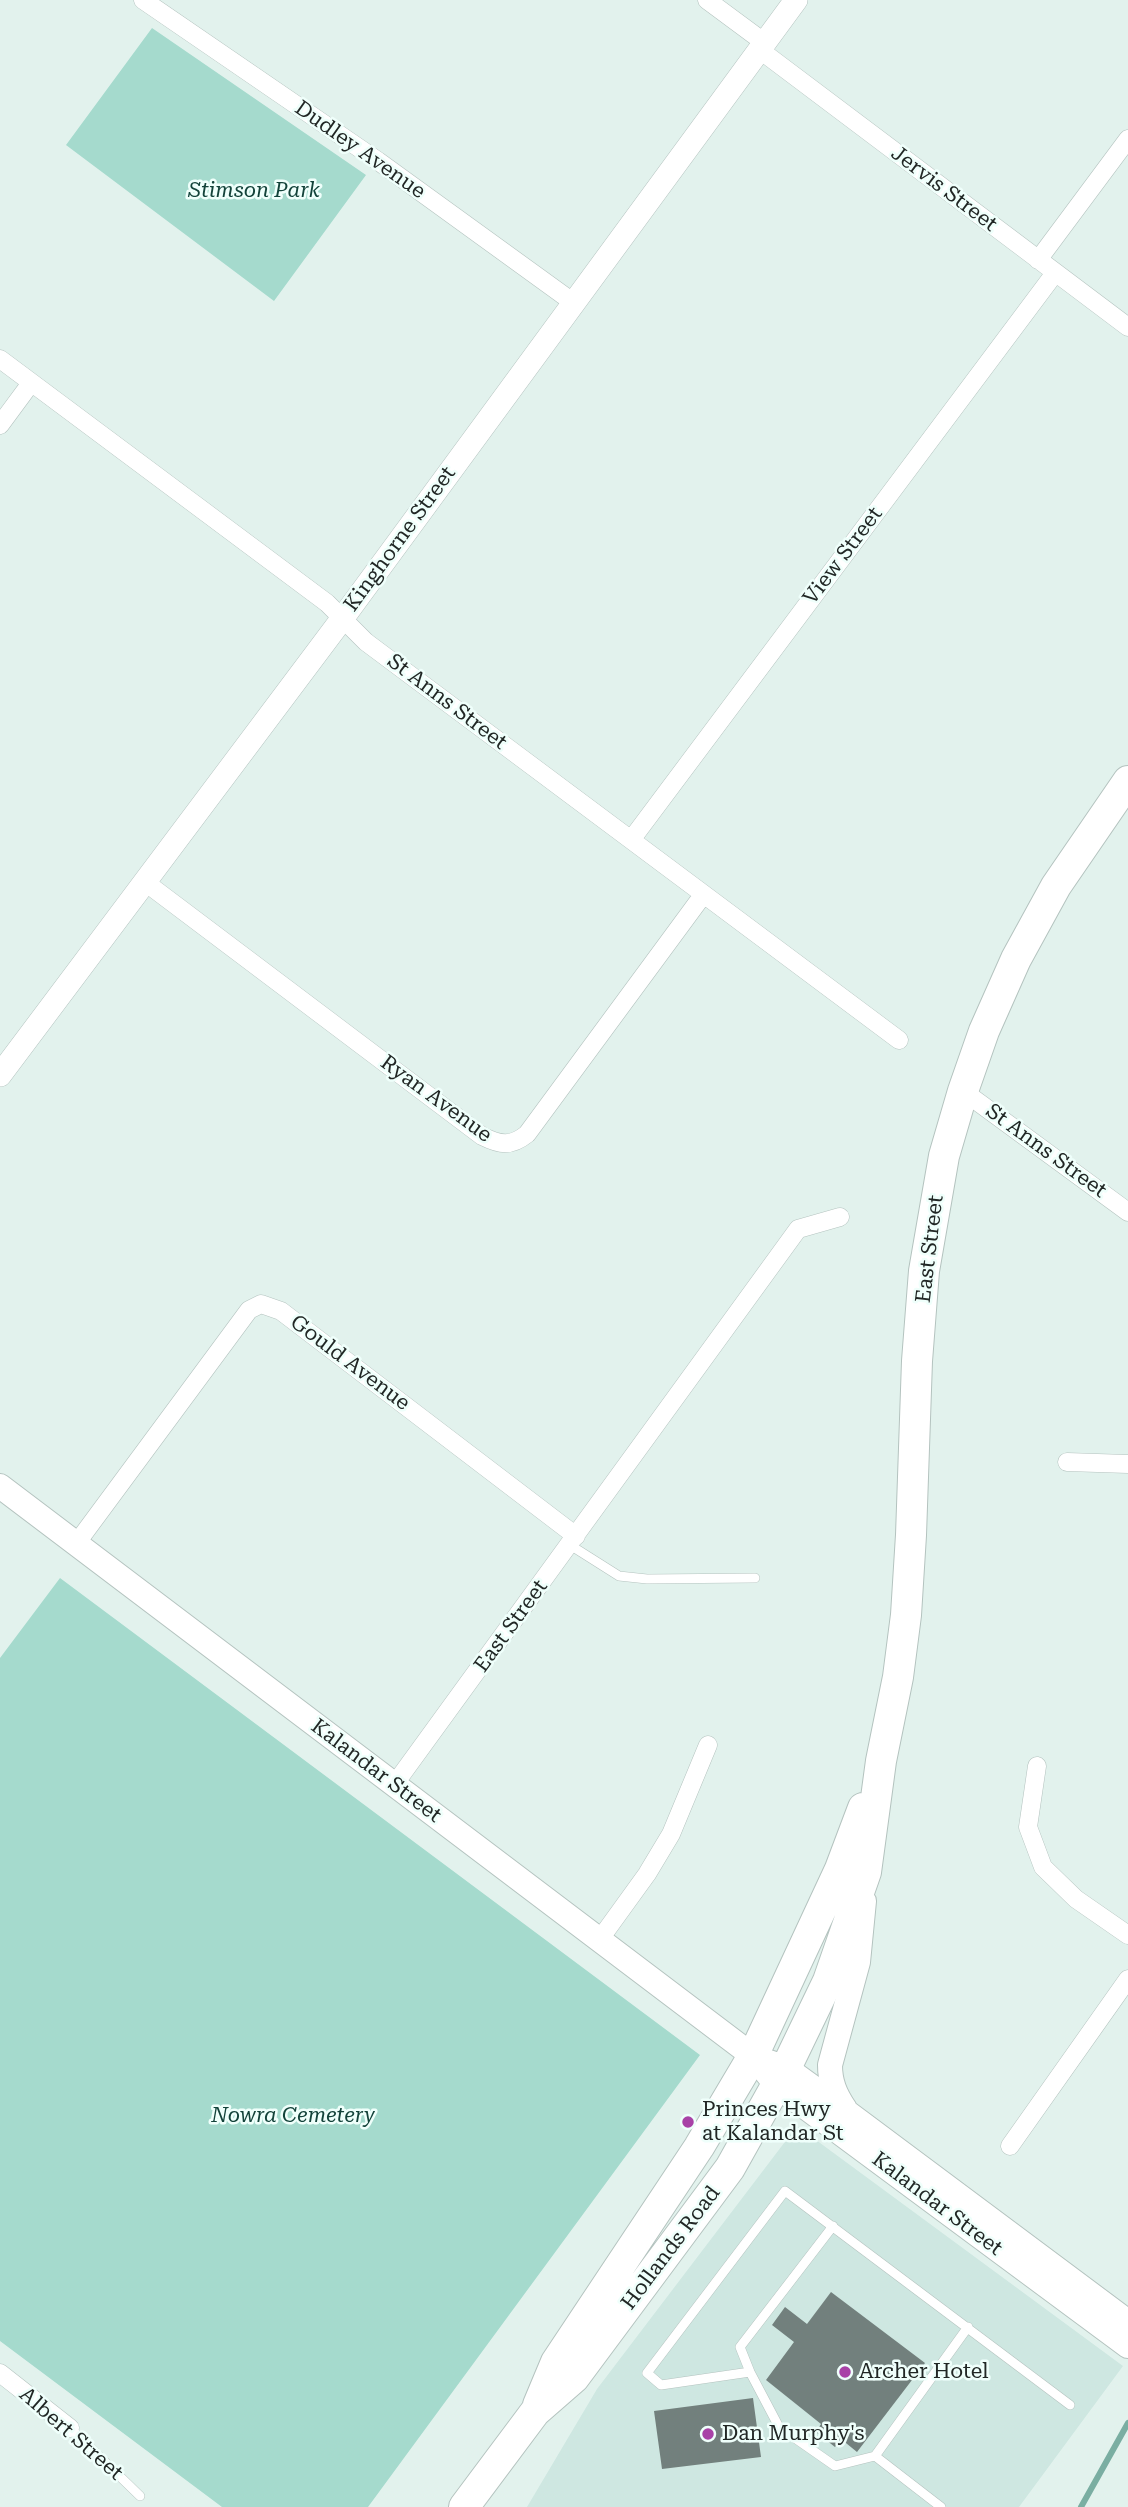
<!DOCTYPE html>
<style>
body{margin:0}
canvas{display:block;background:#e2f2ed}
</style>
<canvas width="1128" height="2507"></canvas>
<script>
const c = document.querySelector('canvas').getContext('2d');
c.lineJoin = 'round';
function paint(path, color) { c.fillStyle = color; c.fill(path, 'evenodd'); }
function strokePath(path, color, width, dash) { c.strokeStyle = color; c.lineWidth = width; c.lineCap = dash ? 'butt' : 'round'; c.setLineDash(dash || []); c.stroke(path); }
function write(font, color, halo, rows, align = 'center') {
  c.font = font + ' "Roboto Serif",serif'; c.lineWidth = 5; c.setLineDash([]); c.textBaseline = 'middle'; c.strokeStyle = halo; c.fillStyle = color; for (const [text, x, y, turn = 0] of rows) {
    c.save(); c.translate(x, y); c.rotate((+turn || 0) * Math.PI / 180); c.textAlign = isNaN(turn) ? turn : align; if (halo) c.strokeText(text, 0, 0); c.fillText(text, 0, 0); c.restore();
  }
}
paint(new Path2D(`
 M797 2126 1123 2366 1019 2507H527L597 2389Z`), '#cee7e1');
paint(new Path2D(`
 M152 28 366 175 274 301 66 145Z
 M60 1578 700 2055 368 2507H222L0 2341V1658Z`), '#a5dacd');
strokePath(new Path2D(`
 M1081 2507 1128 2423`), '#7aaea2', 6);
paint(new Path2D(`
 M831 2292 925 2363 857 2452 841 2439 835 2447 816 2432 821 2424 766 2380 794 2342 772 2325 785 2307 807 2324Z
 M753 2398 761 2457 662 2469 654 2411Z`), '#72807d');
const service = new Path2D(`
 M570 1545 619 1576 647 1579 755 1578
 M833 2226 740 2347 750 2372 779 2427 835 2466 875 2456
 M750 2372 661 2385 647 2373 785 2191 1070 2405
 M70 2428 140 2496
 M941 2507 875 2456 968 2327`);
const minor = new Path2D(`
 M143 0 378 161 574 303
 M707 0 765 43
 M760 50 1128 327
 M1038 260 1128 139
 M0 359 327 603 366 642 899 1040
 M0 425 31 383
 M631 840 1055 273
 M145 882 482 1136C500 1145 511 1147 527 1134L703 895
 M963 1091 1128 1212
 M1067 1462 1128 1464
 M76 1544 249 1310 261 1304 281 1311 576 1536
 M1037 1766 1028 1827 1043 1867 1076 1899 1128 1935
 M394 1785 798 1229 840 1217
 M600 1939 647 1874 671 1834 708 1745
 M1010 2146 1128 1979
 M0 2373 70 2428`);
const tertiary = new Path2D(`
 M0 1075 342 619 796 0`);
const secondary = new Path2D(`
 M0 1486 753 2056 777 2086 1128 2346
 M769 2062 786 2068 848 2113 1128 2322
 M845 2109C835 2094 830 2082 830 2065L858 1962 864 1901`);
const trunk = new Path2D(`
 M538 2405 556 2362 699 2147 753 2056 840 1869 863 1808
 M464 2507 535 2412 574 2378 730 2168 786 2068 828 1981 866 1872 881 1761 898 1677 906 1615 911 1535 917 1361 924 1271 944 1156 963 1091 984 1031 1016 959 1056 886 1128 781`);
strokePath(service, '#b4c3bf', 10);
strokePath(minor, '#b4c3bf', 19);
strokePath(tertiary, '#b4c3bf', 24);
strokePath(secondary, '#b4c3bf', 26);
strokePath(trunk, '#b4c3bf', 32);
strokePath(service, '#fff', 9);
strokePath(minor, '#fff', 18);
strokePath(tertiary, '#fff', 23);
strokePath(secondary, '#fff', 24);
strokePath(trunk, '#fff', 30);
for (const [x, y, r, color] of [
 [688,2122,7,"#a842a7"],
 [845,2372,7,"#a842a7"],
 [708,2434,7,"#a842a7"]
]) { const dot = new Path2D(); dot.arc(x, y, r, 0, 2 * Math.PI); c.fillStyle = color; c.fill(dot); strokePath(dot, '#effffb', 2.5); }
write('21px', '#212725', '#effffb', [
 ["Dudley Avenue",360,150,35],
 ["Jervis Street",944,189,37],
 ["Kinghorne Street",400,539,-54],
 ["View Street",843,556,-53],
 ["St Anns Street",447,702,37],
 ["Ryan Avenue",436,1099,36],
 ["St Anns Street",1046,1151,36],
 ["East Street",930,1249,-83],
 ["Gould Avenue",350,1363,37],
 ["East Street",511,1626,-54],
 ["Kalandar Street",376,1771,37],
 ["Kalandar Street",937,2204,37],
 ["Hollands Road",671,2248,-53],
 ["Albert Street",71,2434,41]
]);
write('italic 21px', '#13433a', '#effffb', [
 ["Stimson Park",254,191],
 ["Nowra Cemetery",293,2116]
]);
write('21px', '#212725', '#effffb', [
 ["Princes Hwy",702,2110],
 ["at Kalandar St",702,2134],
 ["Archer Hotel",859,2372],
 ["Dan Murphy's",722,2434]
], 'left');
</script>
